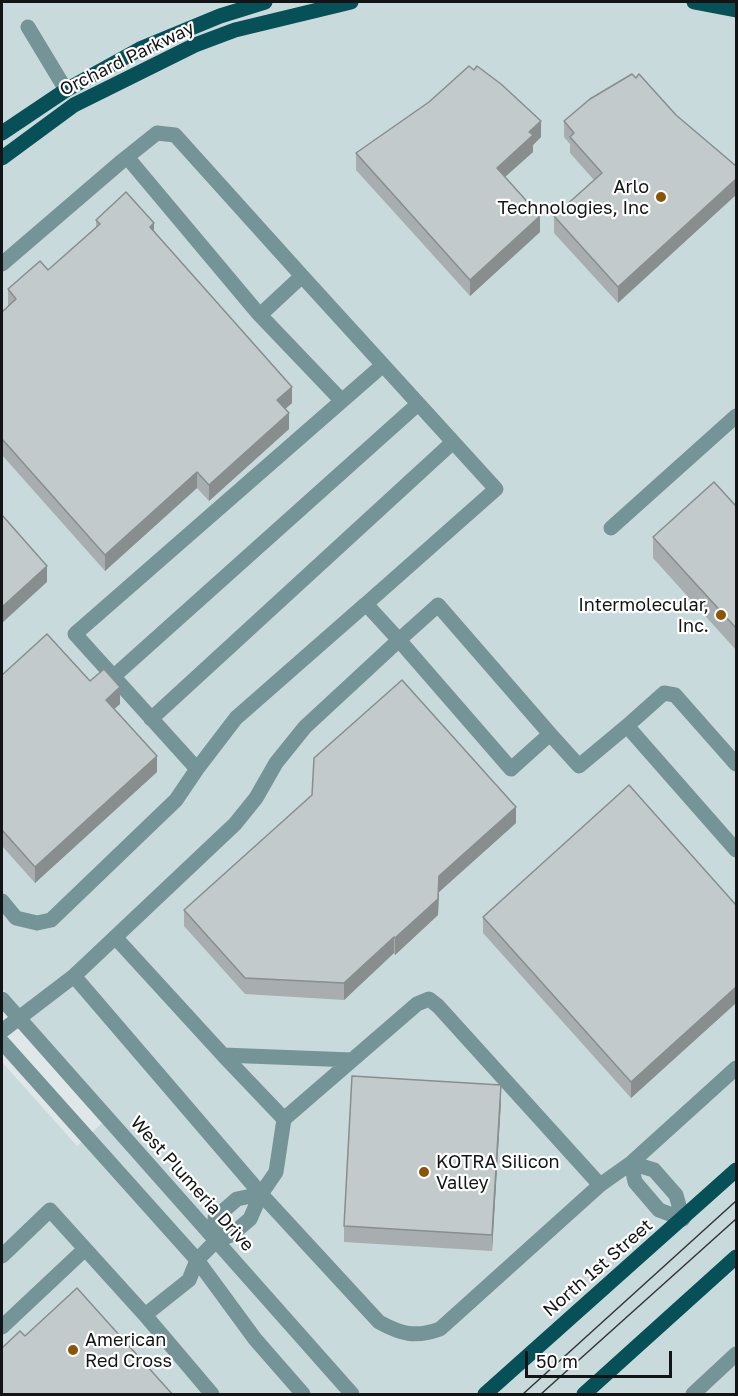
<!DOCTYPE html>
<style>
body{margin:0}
#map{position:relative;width:738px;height:1396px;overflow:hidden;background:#dfe7e8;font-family:"Golos Text",sans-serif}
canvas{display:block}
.frame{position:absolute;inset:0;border:3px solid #121415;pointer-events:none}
.scale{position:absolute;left:525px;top:1351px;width:147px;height:27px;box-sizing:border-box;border:3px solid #121415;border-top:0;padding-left:8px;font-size:18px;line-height:21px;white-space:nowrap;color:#121415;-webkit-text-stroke:4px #fff;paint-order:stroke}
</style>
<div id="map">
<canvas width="738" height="1396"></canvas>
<div class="frame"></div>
<div class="scale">50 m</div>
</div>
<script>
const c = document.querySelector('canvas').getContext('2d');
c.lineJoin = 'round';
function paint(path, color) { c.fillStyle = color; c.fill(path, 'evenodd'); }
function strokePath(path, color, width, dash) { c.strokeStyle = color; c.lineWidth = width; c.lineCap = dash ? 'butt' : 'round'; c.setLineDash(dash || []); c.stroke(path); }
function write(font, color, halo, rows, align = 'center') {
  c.font = font + ' "Golos Text",sans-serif'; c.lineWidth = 4.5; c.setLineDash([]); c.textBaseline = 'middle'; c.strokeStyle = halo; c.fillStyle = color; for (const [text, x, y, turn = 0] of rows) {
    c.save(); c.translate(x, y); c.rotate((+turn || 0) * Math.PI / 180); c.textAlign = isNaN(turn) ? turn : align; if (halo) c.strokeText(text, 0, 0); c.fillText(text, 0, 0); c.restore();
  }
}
paint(new Path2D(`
 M2 2H736V1394H2V1062L77 1146 113 1113 2 988Z`), '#c9dadc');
strokePath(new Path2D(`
 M28 27 66 90
 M127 157 257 312 342 401
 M2 264 122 161 157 133 175 135 302 276 496 489 366 604 399 640 305 727 276 763 256 798 235 824 74 976 261 1194 379 1322C401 1334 415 1338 440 1329L600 1185 631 1163 736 1068
 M260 315 302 276
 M611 528 736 416
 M113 677 418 404
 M151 719 453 442
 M627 726 664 693 675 695 736 764
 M550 734 438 605 399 640 511 769 550 734 579 766 627 726 736 850
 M197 769 75 634 383 365
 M2 901 16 918 37 923 51 920 176 800 197 769 236 718 366 604
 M115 937 223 1055 352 1060
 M2 999 352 1394
 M2 1031 74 976
 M2 1042 197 1260 255 1339 303 1394
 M223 1055 284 1119
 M631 1163 654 1170 676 1195 683 1219 659 1210 635 1182Z
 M261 1194 276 1172 284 1119 417 1004 429 999 438 1006 600 1185
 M2 1256 50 1210 145 1315 189 1280 197 1260 216 1241 231 1235 250 1219 261 1194 237 1199 215 1218 216 1241
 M145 1315 212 1394
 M2 1327 85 1249
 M693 1394 736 1354`), '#759497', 15);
strokePath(new Path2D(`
 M694 2 736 10
 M2 133 66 90 140 49 220 16 265 2
 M2 158 74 105 195 45 235 30 351 2
 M485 1394 736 1170
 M584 1394 736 1257`), '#075057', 15);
strokePath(new Path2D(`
 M523 1394 736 1201
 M541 1394 736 1219`), '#333637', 1.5);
paint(new Path2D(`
 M632 74 618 303 554 233V216L594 180 570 153V144L564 137V121Z
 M429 102 541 137 533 145V152L505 177 540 232 470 296 356 170V153Z
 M96 220 154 232 292 403 285 409 289 429 209 501 197 488 105 571 2 455V312L8 306V289L48 270 96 227Z
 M736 503V650L653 558V537L735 505Z
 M2 675 90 681 120 704 114 709 157 772 35 883 2 846Z
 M516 823 439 892 438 915 395 955 394 953 344 1000 245 994 184 926V910Z
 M736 905V1003L631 1098 483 933V917Z
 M501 1101 492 1251 344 1242V1226Z`), '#a8aeaf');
paint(new Path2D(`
 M541 121V137L533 145V152L497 184V168L529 132Z
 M736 179V195L618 303V287Z
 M540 216V232L470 296V280Z
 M154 223V239L150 227Z
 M292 387V403L277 416V400Z
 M289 413V429L209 501V485Z
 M197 472V488L105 571V555Z
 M47 566V582L2 623V607Z
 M120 687V704L106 716V700Z
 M157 756V772L35 883V867Z
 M516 807V823L439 892 438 915 395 955V938L439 876Z
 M394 937V953L344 1000V983Z
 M736 987V1003L631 1098V1082Z
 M501 1085V1101L492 1251V1235Z`), '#888d8e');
const building = new Path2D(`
 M469 66 474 70 477 66 501 84 541 121 529 132 533 135 497 168 540 216 470 280 356 153 429 102Z
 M632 74 636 78 639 74 676 115 736 166V179L618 287 554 216 602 173 570 137 574 133 564 121 590 99Z
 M126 192 154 223 150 227 292 387 277 400 289 413 209 485 197 472 105 555 2 439V312L16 299 8 289 40 261 48 270 100 224 96 220Z
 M714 482 735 505 736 503V628L653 537Z
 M2 515 47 566 2 607Z
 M47 634 90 681 104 669 120 687 106 700 157 756 35 867 2 830V675Z
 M402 680 516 807 439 876 438 899 395 938 394 937 344 983 245 978 184 910 312 795 314 758Z
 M629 785 736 905V987L631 1082 483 917Z
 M352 1076 501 1085 492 1235 344 1226Z
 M77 1288 173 1395H2V1348L20 1331 25 1336Z`);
paint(building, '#c3cacb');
strokePath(building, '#888d8e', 1.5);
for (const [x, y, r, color] of [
 [661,197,6,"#8c5409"],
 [721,615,6,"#8c5409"],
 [424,1172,6,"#8c5409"],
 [73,1350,6,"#8c5409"]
]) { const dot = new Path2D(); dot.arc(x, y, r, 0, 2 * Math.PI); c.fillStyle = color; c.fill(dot); strokePath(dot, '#fff', 2); }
write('18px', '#121415', '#fff', [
 ["Orchard Parkway",127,59,-26],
 ["West Plumeria Drive",192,1184,48],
 ["North 1st Street",598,1268,-41]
]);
write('18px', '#121415', '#fff', [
 ["Arlo",649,187],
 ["Technologies, Inc",649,208],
 ["Intermolecular,",709,605],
 ["Inc.",709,626],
 ["KOTRA Silicon",436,1162,"left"],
 ["Valley",436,1183,"left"],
 ["American",85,1340,"left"],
 ["Red Cross",85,1361,"left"]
], 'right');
</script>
